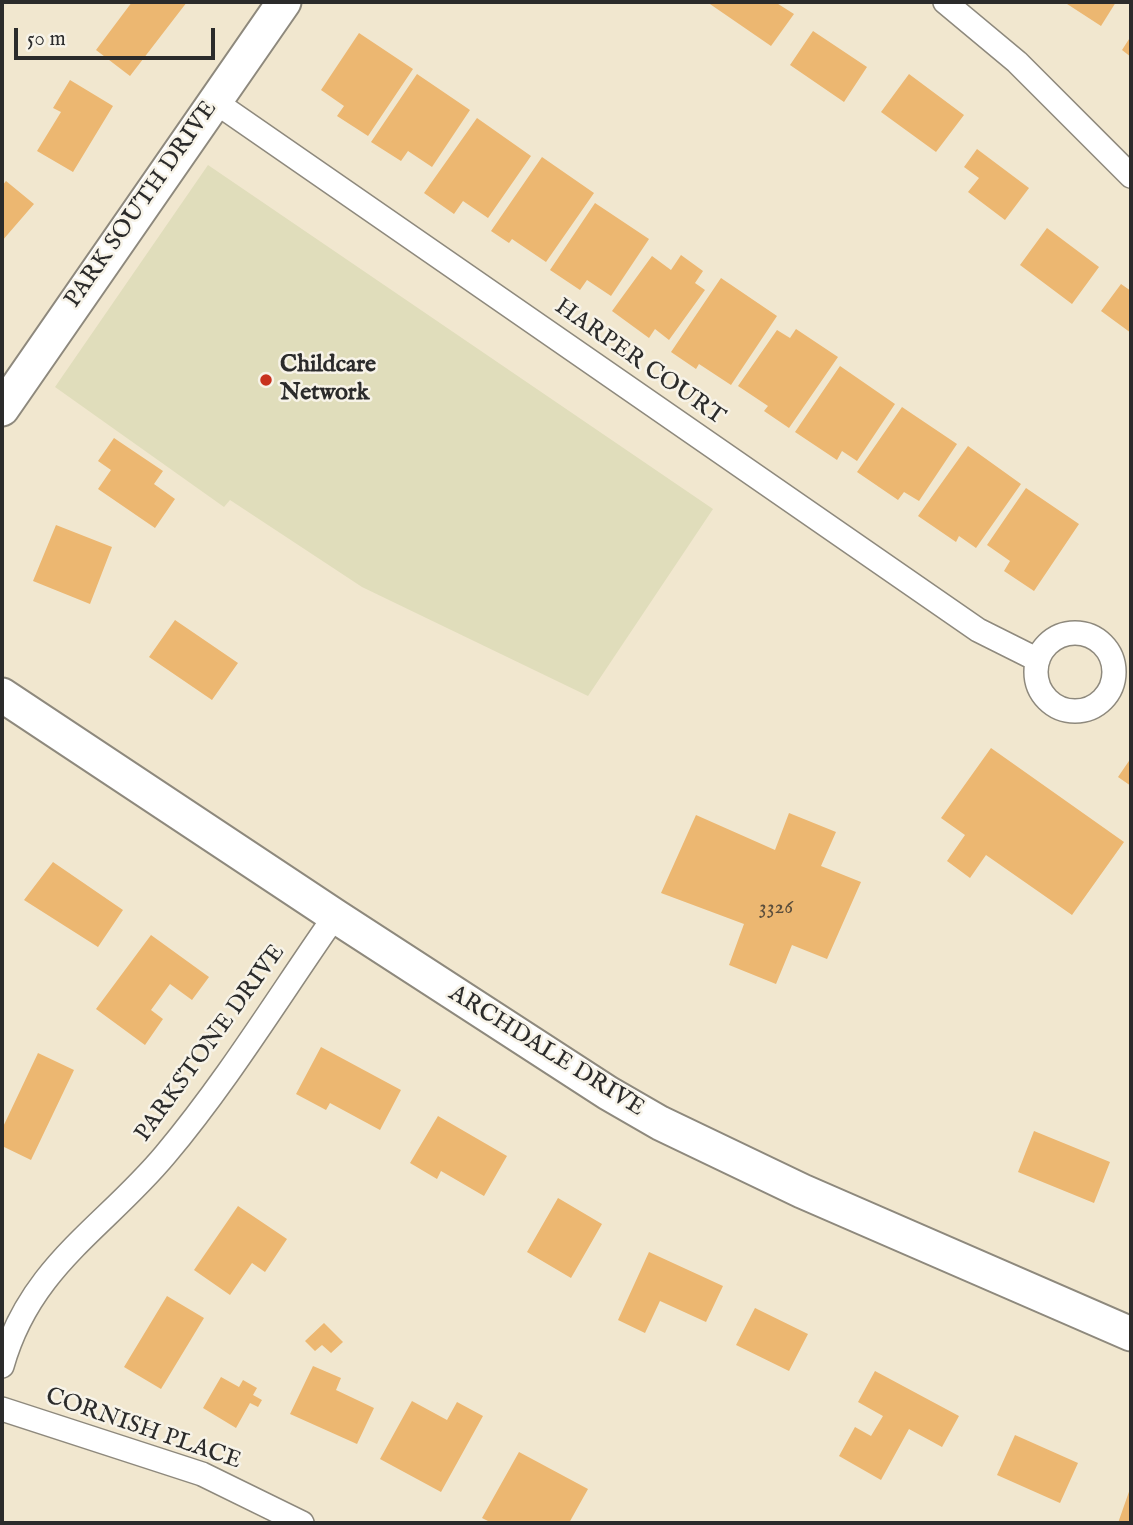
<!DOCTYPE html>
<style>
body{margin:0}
#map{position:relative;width:1133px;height:1525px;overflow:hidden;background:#f1e7cf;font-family:"IM FELL English",serif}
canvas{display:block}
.frame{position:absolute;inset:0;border:4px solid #2b2b2b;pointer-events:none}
.scale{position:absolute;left:14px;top:28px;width:201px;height:32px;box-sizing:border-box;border:4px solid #2b2b2b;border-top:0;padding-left:9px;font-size:21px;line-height:24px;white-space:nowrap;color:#2b2b2b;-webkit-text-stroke:5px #f7f3e8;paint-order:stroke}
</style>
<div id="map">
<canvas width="1133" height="1525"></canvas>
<div class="frame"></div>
<div class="scale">50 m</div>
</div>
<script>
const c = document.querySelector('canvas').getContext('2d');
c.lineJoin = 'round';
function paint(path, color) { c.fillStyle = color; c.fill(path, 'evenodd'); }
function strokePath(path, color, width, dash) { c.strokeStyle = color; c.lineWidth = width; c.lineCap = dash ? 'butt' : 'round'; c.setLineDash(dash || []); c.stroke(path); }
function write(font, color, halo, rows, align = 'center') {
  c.font = font + ' "IM FELL English",serif'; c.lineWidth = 5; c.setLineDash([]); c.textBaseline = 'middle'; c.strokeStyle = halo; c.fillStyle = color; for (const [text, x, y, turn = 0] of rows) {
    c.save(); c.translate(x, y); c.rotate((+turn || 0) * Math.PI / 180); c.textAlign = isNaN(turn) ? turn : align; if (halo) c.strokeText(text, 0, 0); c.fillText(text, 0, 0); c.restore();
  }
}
paint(new Path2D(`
 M208 165 713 509 588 696 362 587 230 500 224 507 55 387Z`), '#e0ddbb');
paint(new Path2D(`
 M132 2H187L130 76 96 50Z
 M707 2H775L794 14 771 46Z
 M1064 2H1116L1101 26Z
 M813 31 867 67 844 102 790 65Z
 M359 33 413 69 368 136 337 116 344 106 321 90Z
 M1131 36V57L1122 50Z
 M417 74 470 110 432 167 408 151 401 161 371 142Z
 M909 74 964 115 936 152 881 112Z
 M70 80 113 106 73 172 37 151 61 112 53 108Z
 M477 118 531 156 488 218 463 201 454 214 424 193Z
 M977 149 1029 188 1005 220 968 192 979 178 964 167Z
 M542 157 594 193 546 262 512 239 509 243 491 231Z
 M6 181 34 204 2 241V186Z
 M595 203 649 239 611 296 587 280 580 290 550 270Z
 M1047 228 1099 267 1072 304 1020 265Z
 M681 255 703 271 695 283 705 290 669 340 655 329 649 338 612 311 652 256 671 270Z
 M721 278 777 316 731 385 699 364 696 369 671 352Z
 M1121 284 1131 291V333L1101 311Z
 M796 329 838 357 789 428 764 411 768 406 738 386 777 330 790 338Z
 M840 366 895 404 857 461 842 451 837 460 795 432Z
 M902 407 957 444 919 501 904 492 898 500 857 472Z
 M114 438 163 471 154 484 175 499 155 528 98 489 111 470 98 461Z
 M968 446 1021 484 976 548 959 536 956 542 918 516Z
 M1026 488 1079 524 1034 591 1004 571 1010 561 987 545Z
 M56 525 112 547 90 604 33 581Z
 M175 620 238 663 212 700 149 657Z
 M991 748 1124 842 1072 915 986 855 970 878 947 861 965 835 941 818Z
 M1131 758V786L1118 777Z
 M789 813 836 832 821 866 861 882 827 959 792 945 776 984 729 965 744 924 661 893 696 815 775 850Z
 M53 862 123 910 98 947 24 900Z
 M151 935 209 977 192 1000 170 984 151 1010 163 1019 145 1045 96 1009Z
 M321 1047 401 1090 380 1130 330 1103 326 1110 296 1094Z
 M38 1053 74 1070 31 1160 2 1146V1129Z
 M438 1116 507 1156 484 1196 441 1171 437 1179 410 1163Z
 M1034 1131 1110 1162 1094 1203 1018 1172Z
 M558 1198 602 1224 571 1278 527 1252Z
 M238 1206 287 1239 265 1272 252 1263 230 1295 194 1270Z
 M649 1252 723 1286 706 1322 660 1301 645 1333 618 1320Z
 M167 1296 204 1318 161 1389 124 1367Z
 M755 1308 808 1334 789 1371 736 1345Z
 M324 1323 343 1342 331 1353 322 1345 315 1351 305 1341Z
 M313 1366 341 1378 336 1390 374 1408 357 1444 290 1414Z
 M875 1371 959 1416 942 1447 909 1429 881 1480 839 1456 855 1427 871 1436 883 1416 858 1402Z
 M221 1377 239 1387 243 1380 257 1388 253 1395 262 1400 258 1407 250 1403 236 1428 203 1408Z
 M412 1401 447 1420 457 1402 483 1416 441 1492 380 1459Z
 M1015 1435 1078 1463 1060 1503 997 1475Z
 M519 1452 588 1489 569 1523H492L482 1518Z
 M1131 1486V1523H1118Z`), '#ecb771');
const street = new Path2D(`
 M945 2 1017 62 1131 176
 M214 101 978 630 1038 660
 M1036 672a39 39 0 1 1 78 0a39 39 0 1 1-78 0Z
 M2 1366C30 1266 104 1228 165 1155 228 1080 279 996 335 916
 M2 1409 202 1474 302 1523`);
const secondary = new Path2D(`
 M2 409 284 2
 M2 695 335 916 608 1093 660 1123 802 1191 1131 1334`);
strokePath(street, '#8e897d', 26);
strokePath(secondary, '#8e897d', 37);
strokePath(street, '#fff', 23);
strokePath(secondary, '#fff', 33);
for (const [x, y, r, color] of [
 [266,380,7,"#c8321e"]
]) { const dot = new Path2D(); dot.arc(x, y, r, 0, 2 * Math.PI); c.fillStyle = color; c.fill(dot); strokePath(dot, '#f7f3e8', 2.5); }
write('21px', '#5b4e3c', null, [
 ["3326",776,909]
]);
write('24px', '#2b2b2b', '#f7f3e8', [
 ["PARK SOUTH DRIVE",142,205,-55],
 ["HARPER COURT",639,363,35],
 ["PARKSTONE DRIVE",211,1044,-54],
 ["ARCHDALE DRIVE",546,1052,32],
 ["CORNISH PLACE",143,1430,19]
]);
write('bold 24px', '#2b2b2b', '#f7f3e8', [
 ["Childcare",280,366],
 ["Network",280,394]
], 'left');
</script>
